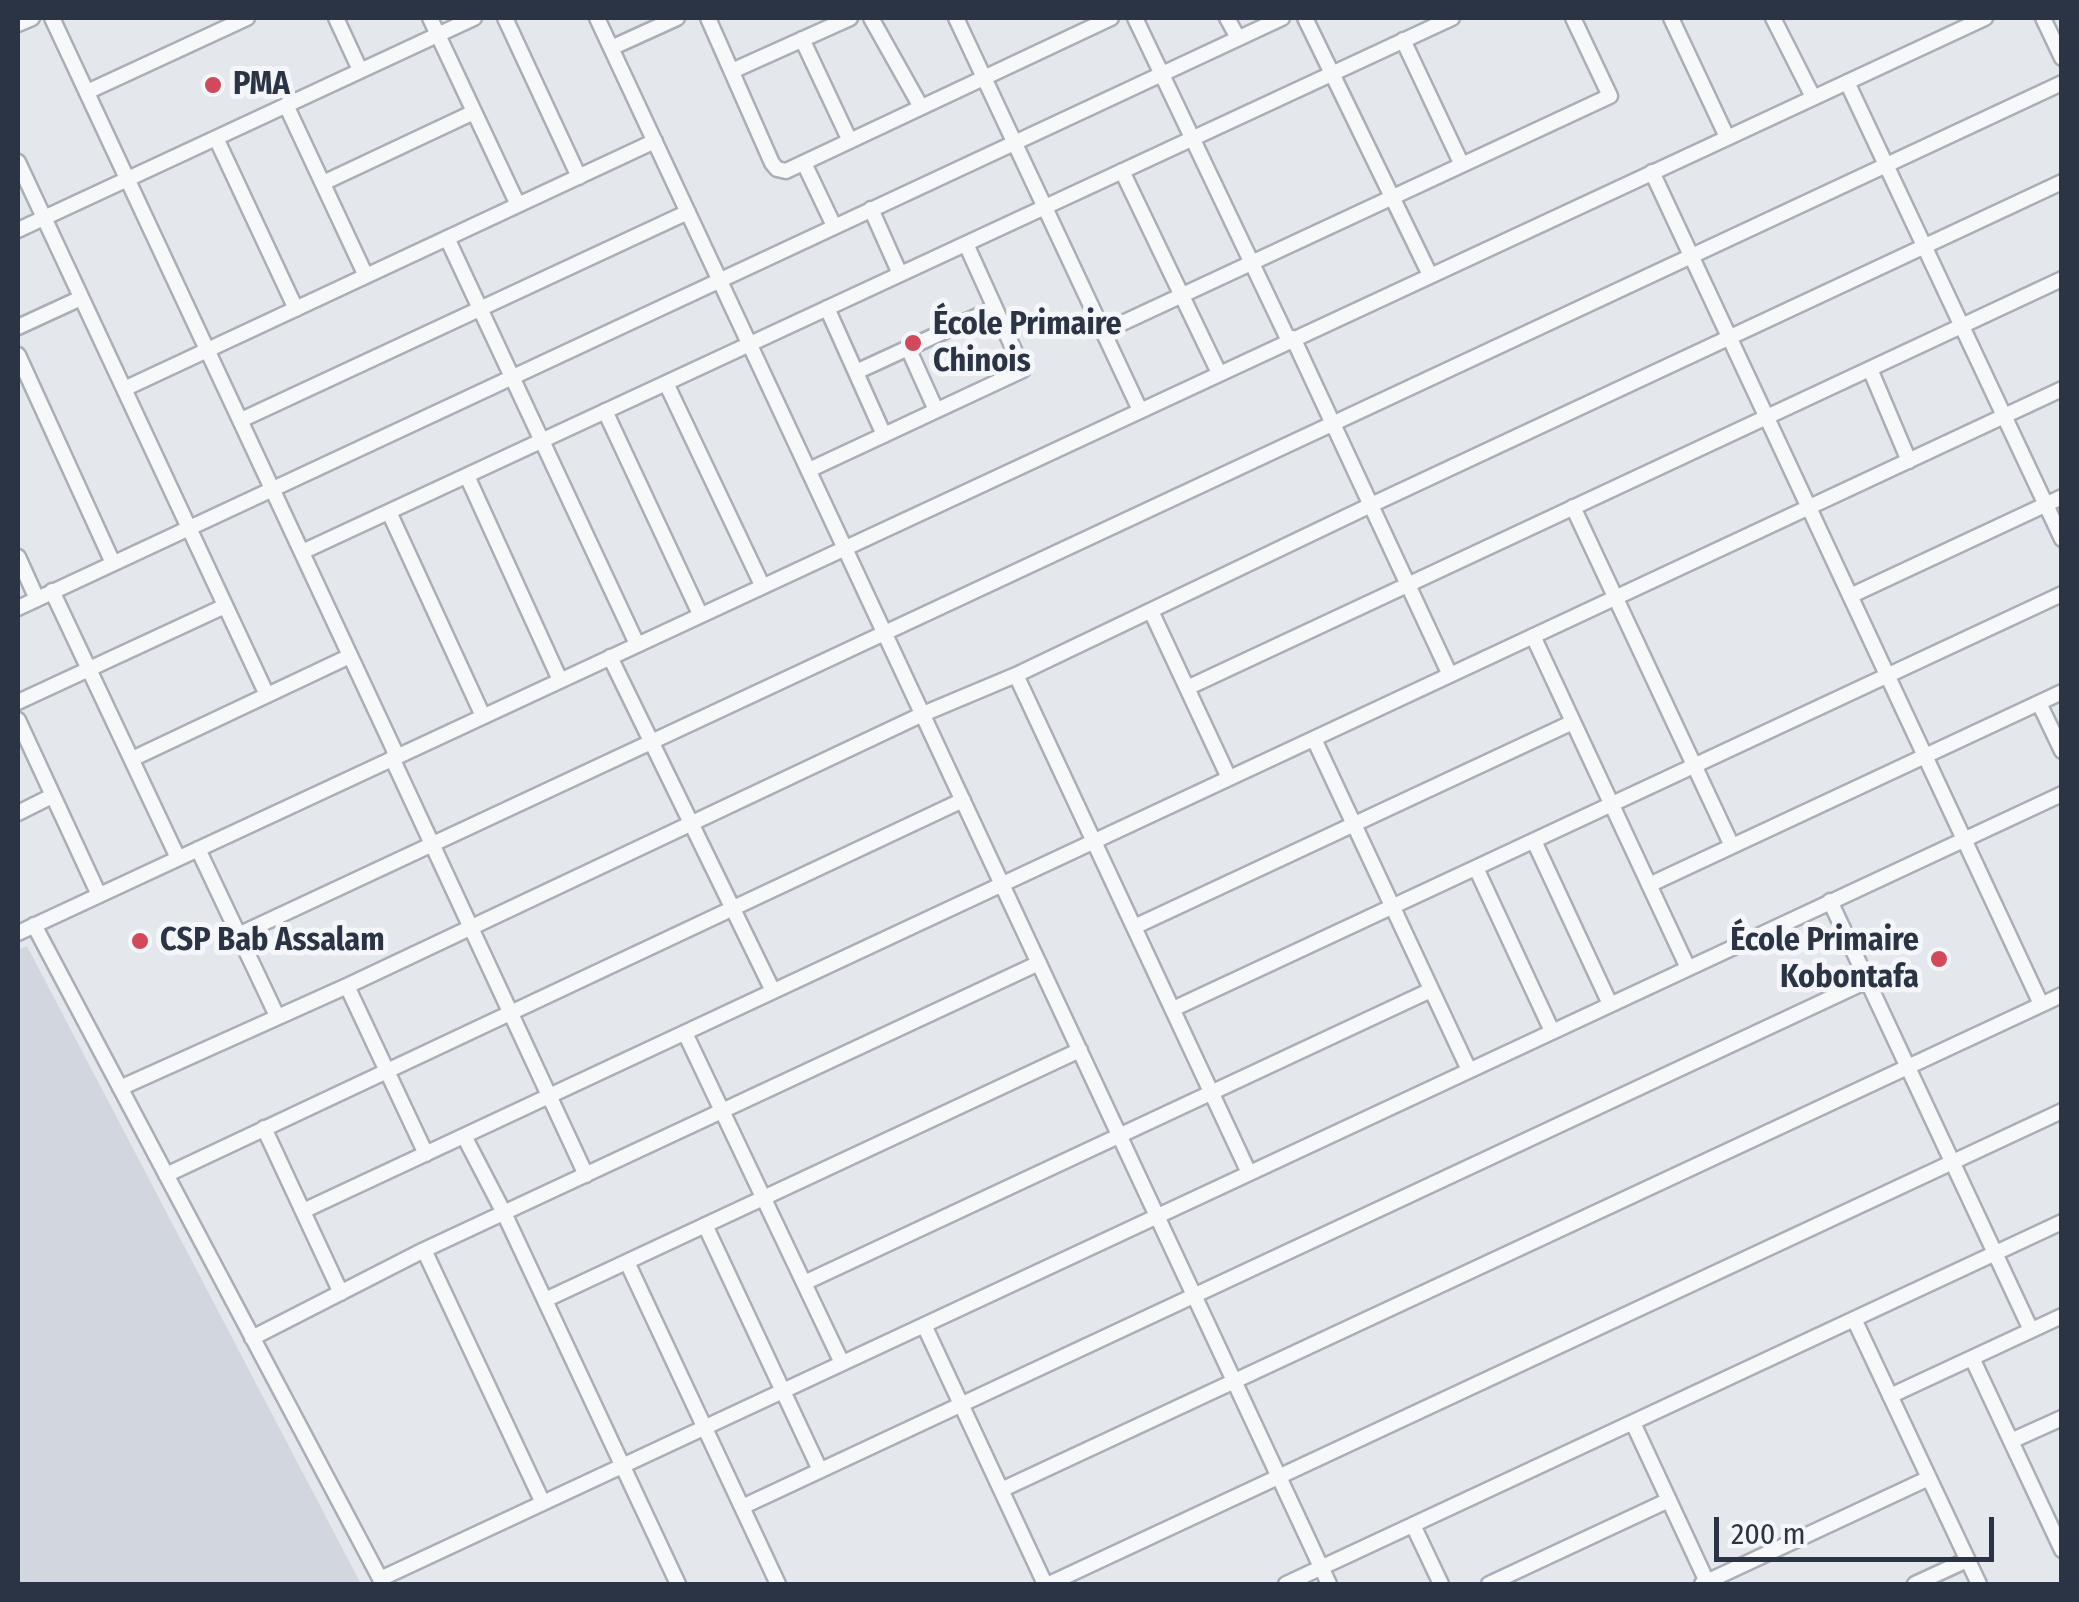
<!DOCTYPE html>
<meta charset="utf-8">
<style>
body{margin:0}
#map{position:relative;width:2079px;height:1602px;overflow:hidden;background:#e4e7ec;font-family:"Fira Sans Condensed",sans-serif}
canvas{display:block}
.frame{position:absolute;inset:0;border:20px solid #2b3445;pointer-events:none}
.scale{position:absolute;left:1714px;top:1517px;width:280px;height:45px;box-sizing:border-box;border:5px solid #2b3445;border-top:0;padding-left:12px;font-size:30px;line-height:35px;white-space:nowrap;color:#2b3445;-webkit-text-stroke:8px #f4f6f9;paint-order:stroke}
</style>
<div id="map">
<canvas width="2079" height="1602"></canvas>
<div class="frame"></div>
<div class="scale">200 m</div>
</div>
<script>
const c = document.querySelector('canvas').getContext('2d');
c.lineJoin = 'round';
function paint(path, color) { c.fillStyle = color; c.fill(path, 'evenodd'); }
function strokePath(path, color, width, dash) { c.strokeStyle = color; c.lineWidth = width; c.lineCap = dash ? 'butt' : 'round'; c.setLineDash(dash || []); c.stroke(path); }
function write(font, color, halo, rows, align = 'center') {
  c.font = font + ' "Fira Sans Condensed",sans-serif'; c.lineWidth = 10; c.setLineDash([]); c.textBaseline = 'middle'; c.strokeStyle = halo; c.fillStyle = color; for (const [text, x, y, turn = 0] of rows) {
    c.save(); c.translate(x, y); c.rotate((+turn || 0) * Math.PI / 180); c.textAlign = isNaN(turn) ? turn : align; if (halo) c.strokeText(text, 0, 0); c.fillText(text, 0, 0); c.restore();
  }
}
paint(new Path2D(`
 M27 946 361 1584H18V950Z`), '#d2d6de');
const minor = new Path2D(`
 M52 18 397 756
 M336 18 360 70
 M430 18 518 205
 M505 18 579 177
 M597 18 1329 1584
 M708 18 772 163 777 169 786 171 1111 18
 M871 18 921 107
 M956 18 1140 410
 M1135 18 1289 341
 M1227 18 1238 38
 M1305 18 1430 275
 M1671 18 1727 137
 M1773 18 1813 97
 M2043 18 2062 58
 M18 24 32 18
 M802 39 850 141
 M1403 40 1462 165
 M611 48 677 18
 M732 71 850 18
 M1847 82 2062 539
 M87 92 247 18
 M286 105 366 276
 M216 138 296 309
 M18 162 267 695
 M804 163 834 226
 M1122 171 1219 373
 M1652 172 2041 1004
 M323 183 474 112
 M871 209 900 274
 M18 230 474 18
 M447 238 637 644
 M827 308 884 435
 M18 327 81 298
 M1103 332 1610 96 1573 18
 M1293 338 1450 675
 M908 348 936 410
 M18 355 113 563
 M1870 369 1909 461
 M856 372 995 308
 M666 383 762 585
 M124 389 655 141
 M605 411 700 614
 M241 420 688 212
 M809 470 1023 370 966 244
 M467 476 560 680
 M1573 507 1732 846
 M389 512 483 716
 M302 552 1452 18
 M18 557 37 599
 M52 591 178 858
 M1850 596 2062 497
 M18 608 1282 18
 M1151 611 1229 778
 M1533 636 1688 968
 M610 657 773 991
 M1016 675 1249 1173
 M1187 688 2062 279
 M18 702 225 606
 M2039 703 2062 751
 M18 720 99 895
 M1314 739 1469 1070
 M392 758 586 1175
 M132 759 350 656
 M18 813 52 796
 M1534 841 1610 1004
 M198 849 277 1016
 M1476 868 1552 1031
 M1649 885 2062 692
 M1830 901 2031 1330
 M34 925 383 1584
 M1134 927 1573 722
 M18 933 1985 18
 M238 935 2062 83
 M347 986 426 1154
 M1173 1009 2062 594
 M685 1033 842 1363
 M120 1088 347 986 923 714 1016 675 1371 505 2062 182
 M264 1128 341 1293
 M464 1136 504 1213 678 1584
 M166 1175 963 800
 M303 1211 2062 389
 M705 1225 820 1470
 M424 1250 543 1503
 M627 1262 778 1584
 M804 1283 1431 990
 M545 1300 1080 1050
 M1854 1319 1979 1584
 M924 1325 1045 1584
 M252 1338 424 1250 1039 963
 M1972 1358 2062 1550
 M1890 1396 2062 1316
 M1633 1423 1708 1584
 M2011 1441 2062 1418
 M1001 1490 2062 995
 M742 1507 1867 981
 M1413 1525 1441 1584
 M380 1579 2062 794
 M1049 1584 2062 1111
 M1286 1584 2062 1222
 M1489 1584 1669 1500
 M1702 1584 1929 1478
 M1915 1584 1967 1560`);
strokePath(minor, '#a9aeb7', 19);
strokePath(minor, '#f7f8fa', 14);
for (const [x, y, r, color] of [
 [213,85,10,"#d1495b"],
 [913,343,10,"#d1495b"],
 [140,941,10,"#d1495b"],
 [1939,959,10,"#d1495b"]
]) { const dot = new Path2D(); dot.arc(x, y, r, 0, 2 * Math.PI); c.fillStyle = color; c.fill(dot); strokePath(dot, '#f4f6f9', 4); }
write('bold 32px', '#2b3445', '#f4f6f9', [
 ["PMA",233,85],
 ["École Primaire",933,325],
 ["Chinois",933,362],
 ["CSP Bab Assalam",160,941],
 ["École Primaire",1919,941,"right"],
 ["Kobontafa",1919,978,"right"]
], 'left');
</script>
